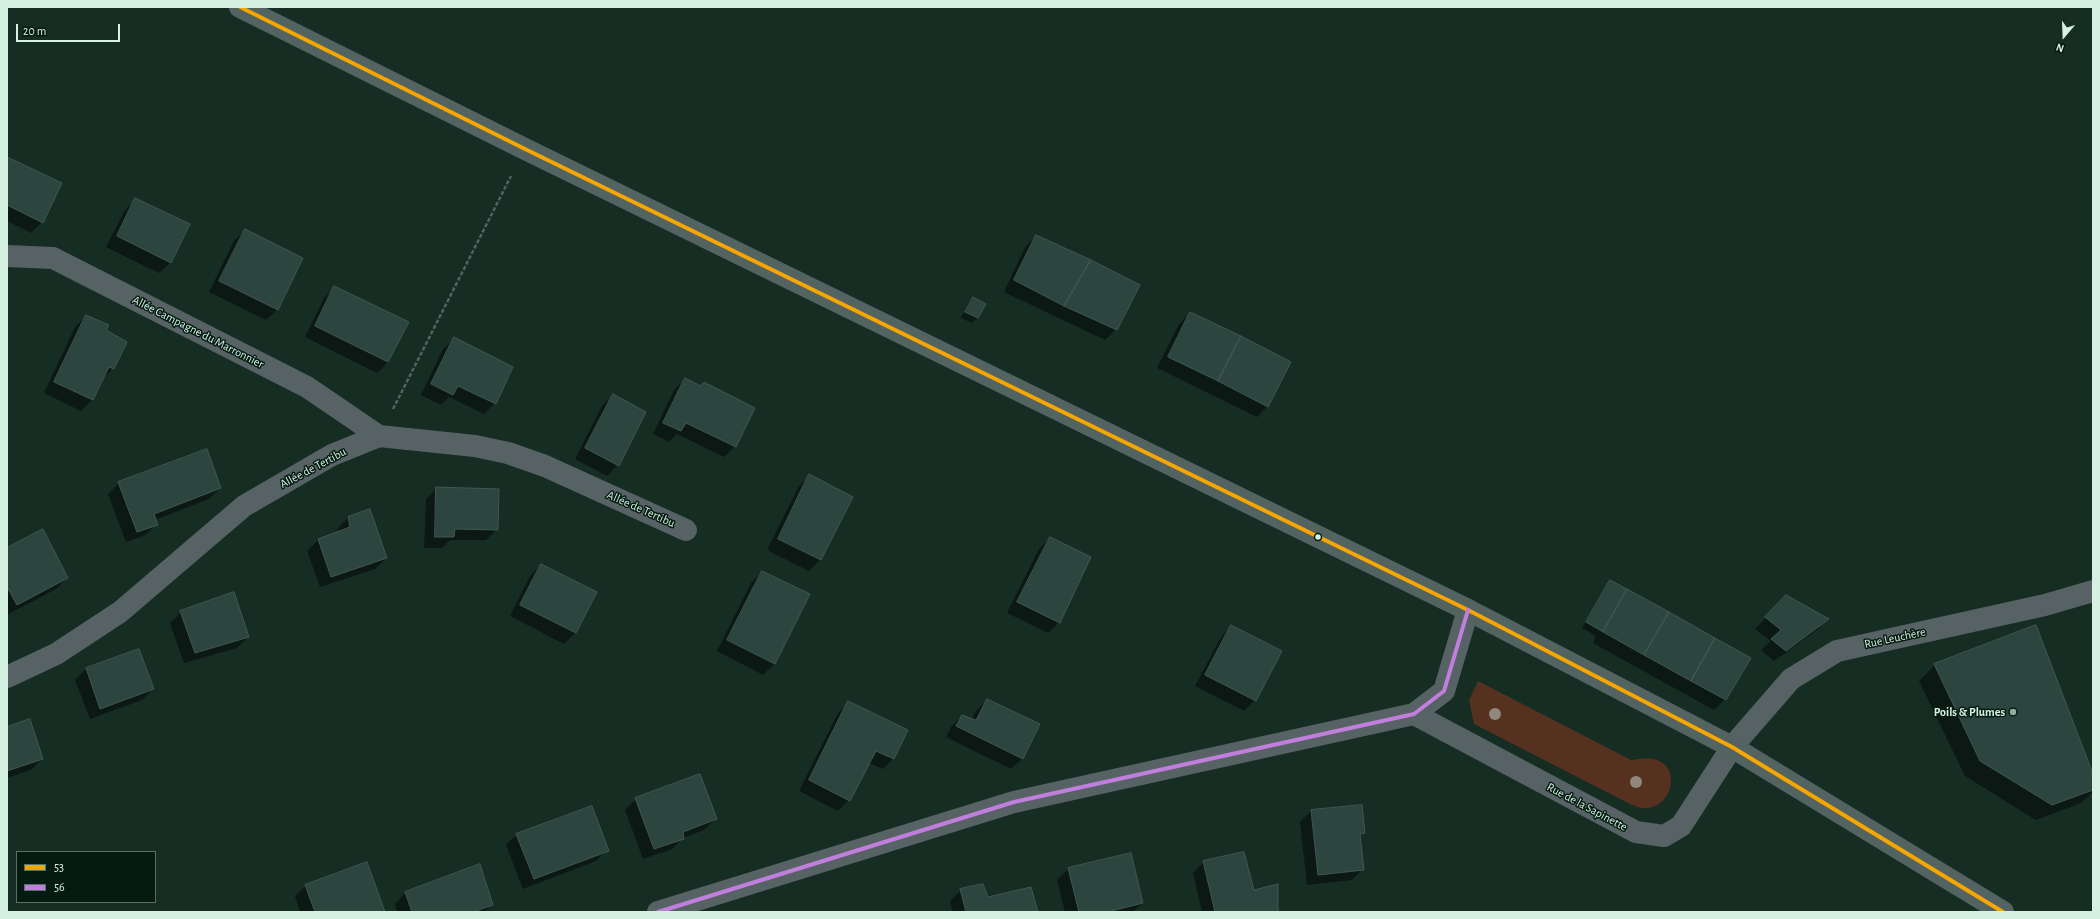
<!DOCTYPE html>
<meta charset="utf-8">
<style>
body{margin:0}
#map{position:relative;width:2100px;height:919px;overflow:hidden;background:#162d24;font-family:"Alegreya Sans",sans-serif}
canvas{display:block}
.frame{position:absolute;inset:0;border:8px solid #d5f1e2;pointer-events:none}
.legend{position:absolute;left:16px;top:851px;width:140px;height:52px;box-sizing:border-box;background:#051b12;border:1px solid #587165;margin:0;padding:5px 7px;list-style:none;font-size:12px;color:#d5f1e2}
.legend li{display:flex;align-items:center;gap:8px;height:20px}
.legend b{width:20px;border:1px solid #587165}
.north{position:absolute;left:2044px;top:16px;width:40px;height:40px;-webkit-text-stroke:3px #051b12;paint-order:stroke;rotate:199deg;font-size:11px;font-weight:700;line-height:16px;text-align:center;color:#d5f1e2}
.north::after{content:'';display:block;margin:auto;width:14px;height:18px;background:#d5f1e2;clip-path:polygon(50% 0,100% 100%,50% 72%,0 100%)}
.scale{position:absolute;left:16px;top:24px;width:104px;height:18px;box-sizing:border-box;border:2px solid #d5f1e2;border-top:0;padding-left:5px;font-size:12px;line-height:14px;white-space:nowrap;color:#d5f1e2;-webkit-text-stroke:3px #051b12;paint-order:stroke}
</style>
<div id="map">
<canvas width="2100" height="919"></canvas>
<div class="frame"></div>
<ul class="legend">
<li><b style="height:5px;background:#f7a600"></b>53</li>
<li><b style="height:5px;background:#c07fdc"></b>56</li>
</ul>
<div class="north">N</div>
<div class="scale">20 m</div>
</div>
<script>
const c = document.querySelector('canvas').getContext('2d');
c.lineJoin = 'round';
function paint(path, color) { c.fillStyle = color; c.fill(path, 'evenodd'); }
function strokePath(path, color, width, dash) { c.strokeStyle = color; c.lineWidth = width; c.lineCap = dash ? 'butt' : 'round'; c.setLineDash(dash || []); c.stroke(path); }
function write(font, color, halo, rows, align = 'center') {
  c.font = font + ' "Alegreya Sans",sans-serif'; c.lineWidth = 3; c.setLineDash([]); c.textBaseline = 'middle'; c.strokeStyle = halo; c.fillStyle = color; for (const [text, x, y, turn = 0] of rows) {
    c.save(); c.translate(x, y); c.rotate((+turn || 0) * Math.PI / 180); c.textAlign = isNaN(turn) ? turn : align; if (halo) c.strokeText(text, 0, 0); c.fillText(text, 0, 0); c.restore();
  }
}
paint(new Path2D(`
 M1478 681 1631 760C1641 759 1651 757 1659 761 1682 771 1670 811 1642 808 1638 808 1634 805 1630 804L1474 724 1469 700Z`), '#57311f');
paint(new Path2D(`
 M7 158 42 222 31 233 7 221Z
 M136 199 170 263 159 273 106 247 125 210Z
 M245 230 302 259 277 310 266 320 209 292 234 241Z
 M1036 236 1116 329 1105 340 1004 292 1025 247Z
 M335 287 407 322 388 362 377 373 305 337 324 298Z
 M973 298 977 318 972 323 961 318 968 303Z
 M1190 313 1268 406 1257 417 1157 368 1179 324Z
 M86 316 105 331 113 368 103 379 92 400 81 411 44 393 75 327Z
 M454 339 495 403 484 414 449 397 441 405 421 395 443 349Z
 M685 379 735 446 724 457 677 434 669 442 653 434 674 390Z
 M613 395 618 465 607 476 575 459 602 406Z
 M809 476 851 497 820 560 809 571 767 550 799 486Z
 M119 483 220 488 209 499 155 520 156 524 146 535 126 542 108 494Z
 M437 488 497 529 486 540H450L442 548H424L426 499Z
 M370 510 386 558 375 569 320 587 307 551 318 540 338 533 337 529 348 518Z
 M1050 538 1059 622 1048 633 1007 613 1039 549Z
 M7 549 67 578 56 589 7 615Z
 M541 565 595 593 575 633 564 644 510 616 530 576Z
 M762 572 808 595 774 664 763 675 717 651 751 583Z
 M1610 581 1725 699 1714 710 1593 643 1596 636 1582 628 1605 587Z
 M1786 596 1827 619 1817 630 1774 661 1761 650 1771 641 1755 629Z
 M181 612 248 637 237 648 184 663 170 623Z
 M1231 626 1255 700 1244 711 1195 686 1221 637Z
 M138 650 153 689 142 700 90 719 75 680 86 669Z
 M1935 665 2093 777V792L2081 803 2036 820 1965 776 1919 681Z
 M987 700 1022 759 1011 769 946 737 951 727 962 716 971 720 976 711Z
 M849 702 894 758 883 769 869 763 849 800 838 811 799 791 838 713Z
 M7 728 42 759 31 770 7 778Z
 M636 799 715 819 704 830 683 838 672 849 643 859 625 810Z
 M1311 811 1364 833 1359 837 1363 869 1352 880 1307 885 1300 822Z
 M517 834 607 850 596 861 523 889 506 845Z
 M1130 854 1142 903 1133 912H1065L1057 880 1068 869Z
 M1204 862 1254 891 1277 912H1202L1193 873Z
 M306 885 384 912H300L295 896Z
 M961 890 987 898 1037 912H953L950 901Z
 M405 893 492 904 485 912H397L395 904Z`), '#0007');
const building = new Path2D(`
 M7 157 62 183 43 223 7 205Z
 M135 198 190 224 171 263 117 236Z
 M245 229 303 258 278 310 219 281Z
 M1036 235 1091 260 1064 306 1014 280Z
 M1091 260 1140 285 1117 330 1064 306Z
 M334 286 409 322 388 362 315 326Z
 M973 297 986 304 978 318 965 312Z
 M1190 312 1241 336 1218 381 1168 357Z
 M86 315 109 325 106 330 127 342 114 369 109 367 93 400 54 382Z
 M1241 336 1291 362 1268 407 1218 381Z
 M454 337 513 367 496 404 458 386 453 395 431 384Z
 M685 378 701 386 704 382 755 408 736 447 686 423 681 431 663 423Z
 M613 394 646 412 619 466 585 448Z
 M207 449 221 488 154 514 158 525 137 532 118 482Z
 M809 474 853 497 821 560 778 539Z
 M436 487 499 489 498 530 455 529 454 537H435Z
 M370 509 387 558 331 577 318 539 350 527 348 517Z
 M43 529 68 578 17 605 7 587V548Z
 M1050 537 1091 557 1060 623 1017 602Z
 M541 564 597 592 576 633 520 605Z
 M762 571 810 594 775 664 727 640Z
 M1610 580 1627 589 1603 632 1586 622Z
 M1627 589 1669 612 1644 655 1603 632Z
 M234 592 249 637 195 653 180 611Z
 M1786 595 1829 619 1786 651 1771 639 1781 630 1765 617Z
 M1669 612 1715 638 1691 681 1644 655Z
 M1231 625 1282 651 1256 701 1205 675Z
 M2036 625 2093 774V790L2052 805 1980 761 1934 664Z
 M1715 638 1751 658 1726 700 1691 681Z
 M139 649 154 689 100 709 86 668Z
 M987 699 1040 724 1023 759 956 726 962 715 976 720Z
 M848 701 908 730 894 759 876 751 850 801 809 780Z
 M30 719 43 759 7 771V727Z
 M700 774 717 819 683 832 684 839 654 849 635 798Z
 M1362 805 1365 833 1360 834 1364 870 1318 875 1311 810Z
 M592 806 609 851 534 879 516 834Z
 M1244 852 1254 890 1278 884V912H1215L1203 861Z
 M1131 853 1143 903 1107 912H1079L1068 868Z
 M367 862 385 912H315L305 885Z
 M480 864 493 905 473 912H412L405 892Z
 M983 884 988 897 1031 887 1038 912H966L960 889Z`);
paint(building, '#2c453f');
strokePath(building, '#415752', 1);
strokePath(new Path2D(`
 M393 409 511 176`), '#546260', 2.5, [4, 2]);
strokePath(new Path2D(`
 M7 256 53 258 307 387 379 436
 M7 677 56 654 120 612 244 506 332 455 379 436 475 446 508 453 545 466 686 530
 M1414 714 1636 832 1664 836 1681 826 1732 747 1791 679 1837 651 2045 605 2093 591
 M658 912 1014 802 1414 714 1444 691 1468 610`), '#576264', 22);
strokePath(new Path2D(`
 M240 7 525 149 1468 610 1732 747 2003 912`), '#526361', 22);
strokePath(new Path2D(`
 M240 7 525 149 1468 610 1732 747 2003 912`), '#f7a600', 4);
strokePath(new Path2D(`
 M658 912 1014 802 1414 714 1444 691 1468 610`), '#c07fdc', 4);
c.fillStyle = '#91887c';
for (const [x, y] of [
 [1495,714],
 [1636,782]
]) { c.beginPath(); c.arc(x, y, 6, 0, 2 * Math.PI); c.fill(); }
for (const [x, y, r, color] of [
 [1318,537,3.5,"#d5f1e2"],
 [2013,712,4,"#92aca0"]
]) { const dot = new Path2D(); dot.arc(x, y, r, 0, 2 * Math.PI); c.fillStyle = color; c.fill(dot); strokePath(dot, '#051b12', 1.5); }
write('12px', '#d5f1e2', '#051b12', [
 ["Allée Campagne du Marronnier",198,332,27],
 ["Allée de Tertibu",313,468,-28],
 ["Allée de Tertibu",641,509,24],
 ["Rue Leuchère",1895,638,-12],
 ["Rue de la Sapinette",1587,807,28]
]);
write('bold 12px', '#d5f1e2', '#051b12', [
 ["Poils & Plumes",2005,712]
], 'right');
</script>
